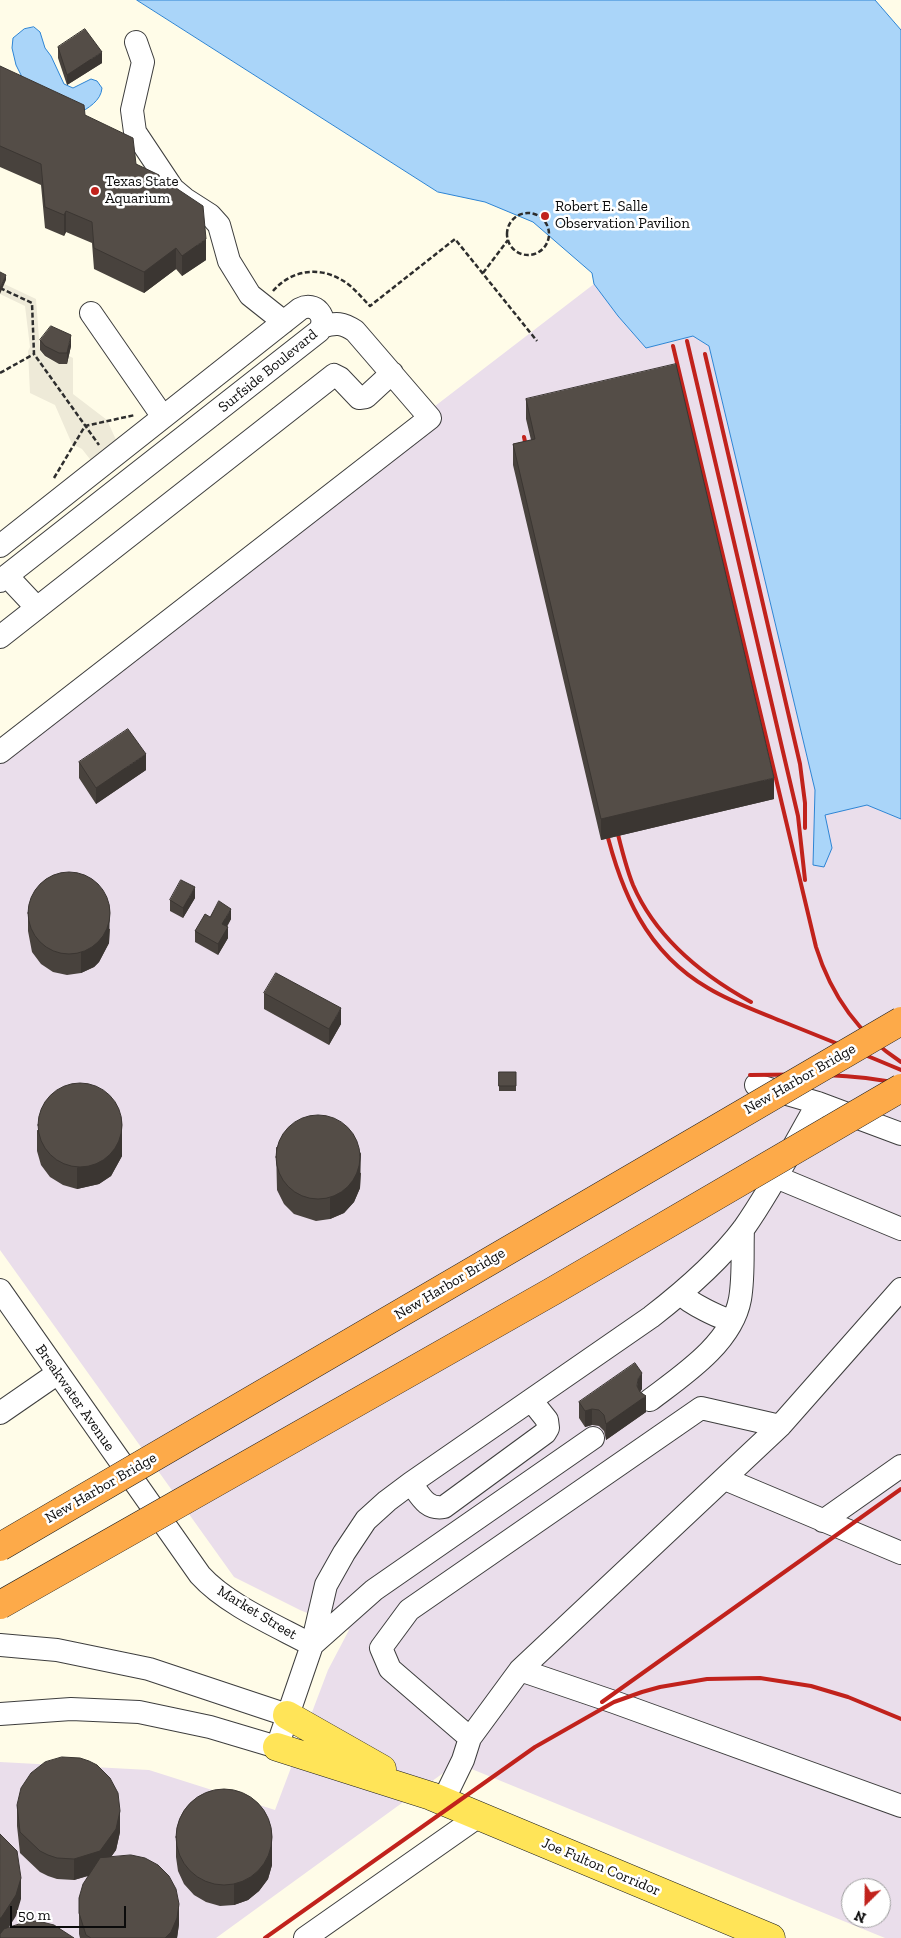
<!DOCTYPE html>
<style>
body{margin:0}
#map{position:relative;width:901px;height:1938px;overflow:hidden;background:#fffce8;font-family:"Zilla Slab",serif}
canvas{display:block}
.north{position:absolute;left:841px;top:1878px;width:50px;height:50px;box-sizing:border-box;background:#fff;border:1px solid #9d9d9d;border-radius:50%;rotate:203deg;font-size:14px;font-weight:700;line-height:20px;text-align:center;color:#0b0b0b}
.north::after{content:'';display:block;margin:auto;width:18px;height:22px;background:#c1221c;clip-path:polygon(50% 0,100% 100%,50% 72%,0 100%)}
.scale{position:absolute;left:10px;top:1906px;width:116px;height:22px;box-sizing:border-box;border:2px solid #0b0b0b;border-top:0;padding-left:6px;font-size:15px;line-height:18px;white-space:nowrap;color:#0b0b0b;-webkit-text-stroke:4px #fff;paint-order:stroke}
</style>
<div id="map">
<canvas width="901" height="1938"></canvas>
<div class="north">N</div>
<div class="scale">50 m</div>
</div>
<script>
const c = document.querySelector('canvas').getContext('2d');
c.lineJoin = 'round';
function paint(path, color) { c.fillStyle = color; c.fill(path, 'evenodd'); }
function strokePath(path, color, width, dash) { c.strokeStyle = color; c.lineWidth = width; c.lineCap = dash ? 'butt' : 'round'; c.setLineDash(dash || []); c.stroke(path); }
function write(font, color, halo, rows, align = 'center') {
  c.font = font + ' "Zilla Slab",serif'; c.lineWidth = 5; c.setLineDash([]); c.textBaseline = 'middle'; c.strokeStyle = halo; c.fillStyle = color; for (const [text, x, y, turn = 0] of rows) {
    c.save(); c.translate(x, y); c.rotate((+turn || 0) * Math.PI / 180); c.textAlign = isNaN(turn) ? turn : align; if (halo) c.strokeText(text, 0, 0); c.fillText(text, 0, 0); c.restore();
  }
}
paint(new Path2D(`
 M594 284 618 316 646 348 693 336 709 346 815 790 813 865 832 848 824 815 867 805 901 819V1938H885L457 1763 216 1938H0V1762L149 1770 275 1810 328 1670 349 1630 300 1610 234 1577 0 1250V740ZM851 1888H881V1918H851Z`), '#eadeeb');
paint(new Path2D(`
 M0 282 36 299 40 351 45 357 59 364H67L69 356 73 358V394L107 420 117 442 93 463 82 449 72 444 55 405 30 393 28 351 30 347 25 306 0 294Z`), '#eeead8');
const water = new Path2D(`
 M137 0H875L901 30V819L867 805 825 815 832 848 824 867 813 865 815 790 709 346 693 336 646 348 618 316 594 284 592 273 533 222 485 202 438 192Z
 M34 27 40 32 45 48 51 56 64 84 73 88 91 79 97 81 102 88C101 101 88 108 78 114L25 83 16 65 12 48 13 38 24 29Z`);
paint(water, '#aad5f9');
strokePath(water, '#2d84d4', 1);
const minor = new Path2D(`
 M136 42 143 62 132 110 135 132 173 189 185 199 210 215 219 225 229 261 250 295 284 322
 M91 313 163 417
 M0 546 300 309C315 301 329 317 319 331L0 581
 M7 576 37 608
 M0 637 334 375 340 378 359 398 366 397 392 373
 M0 752 430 418 355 331C343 323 336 322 322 327
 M756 1085 818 1103 901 1134
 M776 1177 901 1229
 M0 1290 200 1575C227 1605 277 1626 312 1645
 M681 1294C688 1302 722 1320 732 1320
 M650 1400C683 1375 732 1343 740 1299 744 1276 742 1252 743 1229
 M0 1413 58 1373
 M725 1479 901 1553
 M411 1483C420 1495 426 1510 444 1507L545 1433 548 1428 547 1420 531 1400
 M823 1521 901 1466
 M0 1645 57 1650 149 1669 287 1715
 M312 1645 374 1590 593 1438
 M520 1670 614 1702 901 1806
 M0 1714 71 1709 139 1712 210 1727 277 1747 312 1645 326 1585 344 1553 366 1520 387 1501 411 1483 651 1317C682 1293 720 1260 744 1228 772 1188 794 1145 818 1103
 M470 1738 390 1669 381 1648 409 1610 701 1408 780 1426
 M443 1801 463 1760 470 1738 520 1670 780 1426 901 1289
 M305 1938 479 1816`);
const major = new Path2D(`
 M287 1715 382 1769
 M277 1747 431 1796 771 1938`);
strokePath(minor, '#3e3e3e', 24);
strokePath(major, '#1c1c1c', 29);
strokePath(new Path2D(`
 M507 234a21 21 0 1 1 42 0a21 21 0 1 1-42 0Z
 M483 273 508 240
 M0 288 32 303 34 354 99 445
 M273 291C290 271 317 266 340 279 352 285 361 297 370 306L455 239 537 341
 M0 373 34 354
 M54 478 85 426 135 415`), '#2d2d2d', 2.5, [5, 2.5]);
strokePath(minor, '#fff', 22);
strokePath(major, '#ffe458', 28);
strokePath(new Path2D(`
 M687 341 798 816 805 880
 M673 346 816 947C831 995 858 1034 901 1062
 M705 354 800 764 805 803V828
 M524 437 528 455
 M615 822C620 843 625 865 633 885 656 938 702 975 751 1002
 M605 826C621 892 646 952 708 988 731 1002 757 1011 781 1021 821 1037 861 1053 901 1070
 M750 1075C801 1074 852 1073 901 1084
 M602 1702 901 1489
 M265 1938 535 1747 614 1702 642 1692 660 1687 707 1679 760 1678 811 1686 848 1697 901 1719`), '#c1221c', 4);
const highwayBridge = new Path2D(`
 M0 1547 901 1021
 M0 1605 553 1291 901 1088`);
strokePath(highwayBridge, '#1c1c1c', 29, []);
strokePath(highwayBridge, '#fdaa49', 28);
paint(new Path2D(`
 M58 47 102 63 67 85 58 58Z
 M0 66 85 115 136 164 160 180 206 260 182 276 176 269 144 293 94 269 92 243 66 232 64 236 45 228 41 185 0 167Z
 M40 340 71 346 67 364H59L45 356 40 350Z
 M526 399 774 799 601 840 513 465V444L531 440 526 419Z
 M79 762 146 770 96 804 79 778Z
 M195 898 183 918 170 911V900Z
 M28 910 110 929 109 943 99 962 94 967 81 973 67 975 53 972 41 964 32 952 28 931Z
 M210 917 231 919 227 927 228 938 218 955 195 942V931Z
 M264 993 341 1024 329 1045 264 1009Z
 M499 1072H516V1091H499Z
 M37 1130 122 1141V1156L111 1176 99 1184 77 1189 63 1185 50 1177 41 1165 37 1151Z
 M276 1147 361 1173 360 1188 354 1202 344 1213 330 1219 316 1221 294 1214 284 1204 277 1190Z
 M642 1389 640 1392 646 1412 606 1440 604 1431 599 1426 592 1425 585 1427 579 1418V1402Z
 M17 1805 120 1832 116 1850 111 1857 179 1924 177 1938H80L79 1934V1898L88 1876 74 1880 57 1879 48 1876 40 1872 20 1853 17 1826Z
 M176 1836 272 1851V1865L268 1879 259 1891 248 1900 234 1905 220 1906 206 1902 194 1895 184 1884 178 1871 176 1857Z`), '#48423d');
paint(new Path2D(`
 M102 52V63L67 85V75Z
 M66 211V232L64 236V215Z
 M206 239V260L182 276V256Z
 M176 248V269L144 293V272Z
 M6 275V280L0 294V288Z
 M71 335V346L67 364V353Z
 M146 754V770L96 804V788Z
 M774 778V799L601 840V819Z
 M195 887V898L183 918V908Z
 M110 908 109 943 99 962 94 967 81 973V952Z
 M231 909V919L222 934V924Z
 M228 927V938L218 955V944Z
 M341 1008V1024L329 1045V1029Z
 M122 1120V1156L111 1176 99 1184 77 1189V1168Z
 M361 1152 360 1188 354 1202 344 1213 330 1219V1198Z
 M642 1373V1389L638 1395 637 1386 638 1379Z
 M646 1396V1412L606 1440V1424Z
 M592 1409V1425L585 1427V1411Z
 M120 1811V1832L116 1850 100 1872 74 1880V1859Z
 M272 1830V1865L268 1879 259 1891 248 1900 234 1905V1884Z
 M21 1878V1899L16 1916 2 1938H0V1918Z
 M179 1904V1924L177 1938H165Z`), '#3b3632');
const building = new Path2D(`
 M85 29 102 52 67 75 58 47Z
 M0 66 84 105 85 115 133 138 136 164 159 175 160 180 176 188 203 206 206 239 182 256 176 248 144 272 94 248 92 222 66 211 64 215 45 207 41 164 0 146Z
 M0 272 6 275 0 288Z
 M51 326 71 335 67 353H59L45 346 40 340Z
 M676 364 774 778 601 819 513 444 535 439 526 399Z
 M128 729 146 754 96 788 79 762Z
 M28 913a41 41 0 1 1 82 0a41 41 0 1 1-82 0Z
 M181 880 195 887 183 908 170 900Z
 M219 901 231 909 222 924 228 927 218 944 195 931 205 914 210 917Z
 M276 973 341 1008 329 1029 264 993Z
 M499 1072H516V1086H499Z
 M38 1125a42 42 0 1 1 84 0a42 42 0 1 1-84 0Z
 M276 1157a42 42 0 1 1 84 0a42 42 0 1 1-84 0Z
 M635 1363 642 1373 638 1379 637 1386 640 1392 646 1396 606 1424 604 1415 599 1410 592 1409 585 1411 579 1402Z
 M62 1757 80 1758 89 1761 97 1765 110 1778 118 1793 120 1811 116 1829 100 1851 74 1859 57 1858 48 1855 40 1851 20 1832 17 1805 21 1788 31 1773 45 1762Z
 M176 1837a48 48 0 1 1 96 0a48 48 0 1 1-96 0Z
 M0 1834 17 1851 21 1878 16 1895 1 1918H0Z
 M131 1855 145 1858 158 1865 169 1876 176 1889 179 1904 177 1918 171 1932 165 1938H91L86 1935 79 1913V1898L83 1884 100 1858Z
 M29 1921H38L54 1925 74 1938H0V1934L4 1929Z`);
paint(building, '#544d47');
strokePath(building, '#3b3632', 1);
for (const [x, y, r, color] of [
 [95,191,5,"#c1221c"],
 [545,216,5,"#c1221c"]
]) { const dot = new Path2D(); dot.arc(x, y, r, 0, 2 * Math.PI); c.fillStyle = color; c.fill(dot); strokePath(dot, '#fff', 2); }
write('15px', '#0b0b0b', '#fff', [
 ["Texas State",105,182],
 ["Aquarium",105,199],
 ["Robert E. Salle",555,207],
 ["Observation Pavilion",555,224]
], 'left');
write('15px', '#0b0b0b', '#fff', [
 ["Surfside Boulevard",268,371,-39],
 ["New Harbor Bridge",800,1079,-30],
 ["New Harbor Bridge",450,1284,-31],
 ["Breakwater Avenue",75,1398,55],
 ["New Harbor Bridge",101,1488,-30],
 ["Market Street",257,1613,31],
 ["Joe Fulton Corridor",601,1867,23]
]);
</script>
